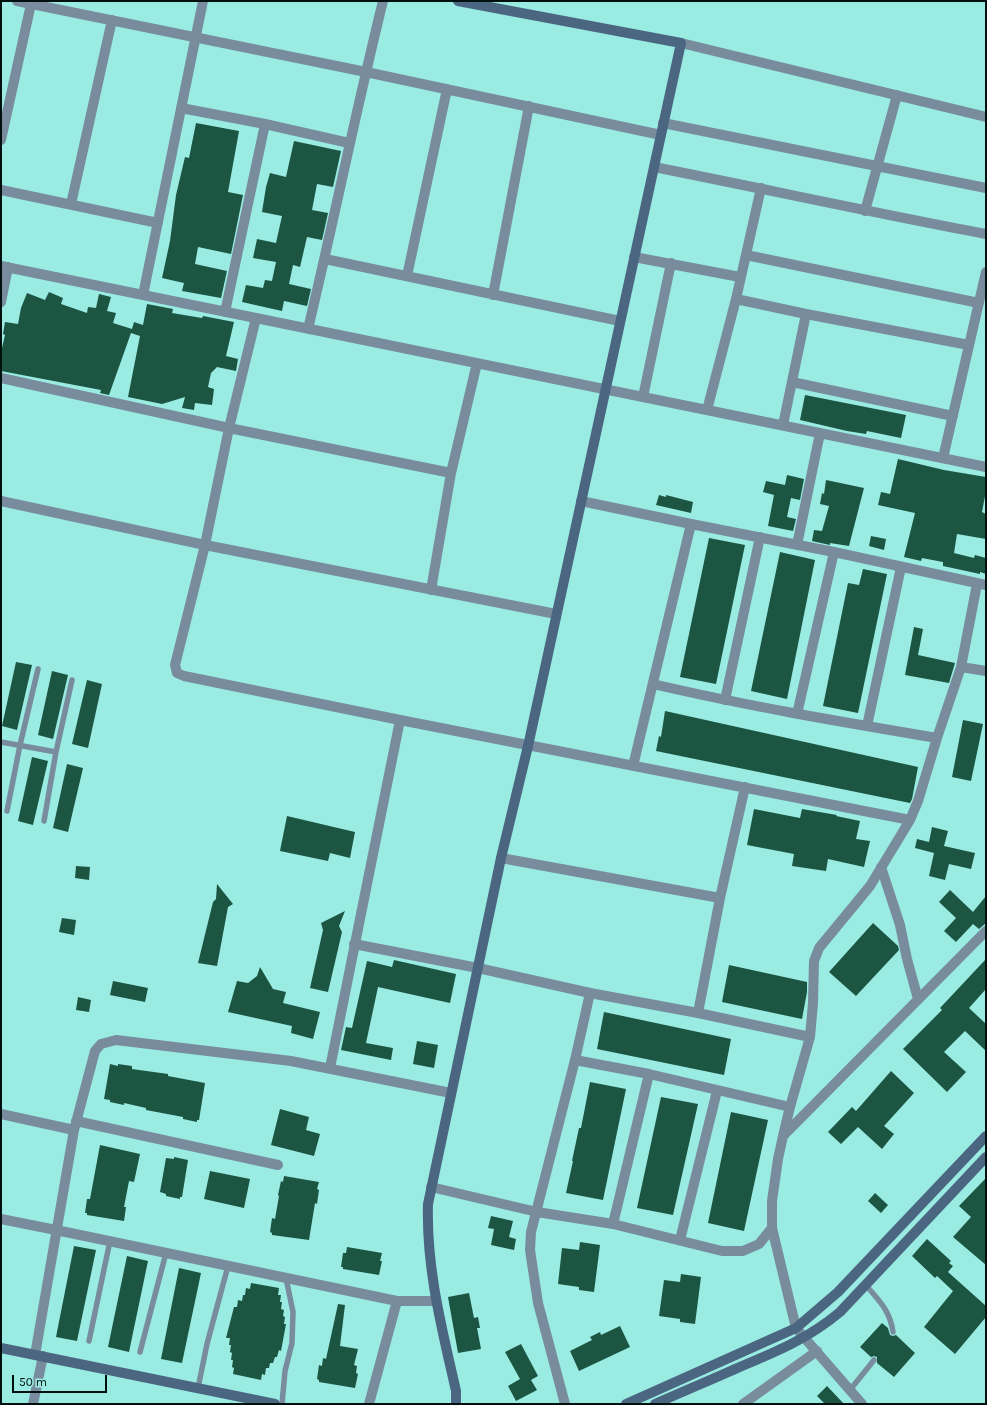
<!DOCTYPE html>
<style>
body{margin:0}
#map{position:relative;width:987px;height:1405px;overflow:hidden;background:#9aebe2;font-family:Karla,sans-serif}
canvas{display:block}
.frame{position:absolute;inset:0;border:2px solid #00100e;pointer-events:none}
.scale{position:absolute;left:12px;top:1375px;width:95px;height:18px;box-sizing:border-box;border:2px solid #00100e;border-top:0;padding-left:5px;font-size:12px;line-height:14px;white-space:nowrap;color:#00100e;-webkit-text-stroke:3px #9aebe2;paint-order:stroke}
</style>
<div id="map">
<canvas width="987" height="1405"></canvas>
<div class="frame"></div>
<div class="scale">50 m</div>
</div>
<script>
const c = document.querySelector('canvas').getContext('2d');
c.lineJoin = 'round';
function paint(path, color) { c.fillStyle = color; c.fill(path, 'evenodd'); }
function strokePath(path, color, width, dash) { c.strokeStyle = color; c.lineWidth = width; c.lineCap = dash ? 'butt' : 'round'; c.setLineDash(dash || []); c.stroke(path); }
paint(new Path2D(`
 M196 123 239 131 228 192 243 195 231 254 198 247 195 264 227 271 221 298 182 291 184 283 162 278 170 241 176 195 185 157 189 158Z
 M294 141 341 151 333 187 317 184 312 210 328 213 322 240 307 237 300 267 293 265 289 284 311 289 307 306 284 301 282 311 242 302 246 285 263 288 265 280 272 281 276 262 253 258 257 239 276 243 282 216 262 212 266 187 270 173 286 177Z
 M49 292 63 298 61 304 87 313 88 307 96 308 99 294 111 297 107 311 116 313 113 323 132 329 134 322 143 325 147 304 173 309 172 313 202 318 203 316 234 322 226 356 238 359 236 371 217 367 211 373 208 387 214 389 212 405 195 403 194 410 182 408 185 397 162 404 128 397 140 336 131 333 109 395 100 393 101 390 1 371V352L5 335 3 334 5 322 18 324 21 308 27 293 45 300Z
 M805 395 906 415 901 438 867 431 866 434 847 431 800 420Z
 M898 459 944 470 986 477V491L982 512 986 514V539L957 534 954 553 974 558 975 555 986 558V574L980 572V574L943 566V562L922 558 921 561 904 557 915 513 878 505 881 492 890 494Z
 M787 475 804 479 800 500 791 498 787 517 796 519 793 531 768 526 774 495 763 492 766 481 785 485Z
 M826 480 864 488 849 546 830 543V545L812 541 814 530 822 531 829 506 820 504 822 493 824 494Z
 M659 495 666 497V495L693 502 691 513 656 505Z
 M871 536 886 539 884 550 869 546Z
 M709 538 745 545 716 684 680 677Z
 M780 552 815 560 787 699 751 691Z
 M863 569 887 574 858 713 823 706 848 583 859 585Z
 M914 627 923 629 918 655 955 663 949 683 905 675Z
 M16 662 32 665 17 730 2 726Z
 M52 671 68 675 53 739 38 735Z
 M87 680 102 684 88 748 72 744Z
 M665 711 918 767 912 799 910 803 656 751 659 736 661 737Z
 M963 720 983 724 971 781 952 777Z
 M32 757 48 761 33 825 18 821Z
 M67 764 83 768 68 832 53 828Z
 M754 809 800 818 802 809 837 815 836 816 860 821 856 839 870 841 864 867 828 859 826 871 792 866 794 854 747 845Z
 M287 816 355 832 350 858 330 853 328 861 280 851Z
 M932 827 948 831 944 846 975 853 971 869 949 864 945 880 929 876 934 853 915 848 917 839 929 842Z
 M76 866 90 867 89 880 75 878Z
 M217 884 233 904 228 907 217 966 198 963 213 902 216 899Z
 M950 890 973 912 986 896V923L979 929 973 924 956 942 944 931 956 918 939 902Z
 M345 911 339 926 342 932 328 992 310 988 323 930 321 923Z
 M62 918 76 920 74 935 59 932Z
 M873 923 898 946 899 950 856 996 829 972Z
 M986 959V989L969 1008 986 1024V1051L965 1031 944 1052 966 1072 947 1092 903 1049 942 1010 940 1008Z
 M394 960 456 974 450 1003 378 987 366 1043 393 1048 391 1060 341 1050 346 1027 352 1028 367 961 392 967Z
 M729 965 807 982V992L802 1019 722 1002Z
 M260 967 273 989 286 992 283 1003 320 1012 313 1039 291 1033 292 1026 228 1012 237 981 248 983 257 976Z
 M113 981 148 988 145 1002 110 995Z
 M78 997 91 1000 89 1012 76 1010Z
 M604 1012 731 1039 724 1075 597 1049Z
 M417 1041 438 1045 434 1068 413 1064Z
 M110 1064 118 1066V1064L132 1066V1069L168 1074V1076L205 1083 199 1120H197V1122L183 1119V1117L146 1110V1108L124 1103V1105L110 1102V1100L104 1099Z
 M891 1071 914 1093 884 1126 894 1134 882 1149 858 1127 841 1144 828 1132 852 1107 856 1111Z
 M590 1082 626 1089 603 1200 566 1193 573 1161H572L579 1128H581Z
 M661 1097 698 1104 673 1215 637 1208Z
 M280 1109 309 1117 306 1130 320 1134 314 1156 271 1145Z
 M731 1112 768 1120 744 1231 708 1223Z
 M100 1145 140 1154 134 1182 129 1181 124 1207H126L124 1221 87 1215V1213H85L87 1199H90Z
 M174 1157 188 1160 182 1197H180V1199L166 1196V1194L160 1192 166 1158 174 1159Z
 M210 1171 250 1179 244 1208 204 1199Z
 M284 1176 319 1182 317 1189 319 1190 317 1204 315 1203 309 1240 272 1235V1233L270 1232 272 1218 275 1219 279 1196 278 1195 281 1181 283 1182Z
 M986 1178V1265L953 1237 971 1217 959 1206Z
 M875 1193 888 1205 881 1213 868 1201Z
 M491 1216 513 1221 509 1237 516 1239 514 1250 491 1245 494 1229 488 1228Z
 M927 1239 951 1261 949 1263 953 1266 948 1272 986 1306V1317L955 1354 924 1327 953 1291 937 1276 935 1278 912 1256Z
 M580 1242 600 1245 594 1292 579 1290V1287L558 1284 562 1248 579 1250Z
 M74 1246 96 1250 77 1341 56 1337Z
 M347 1247 382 1253 380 1261H382L379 1275 343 1269V1267H341L343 1253H346Z
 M127 1256 148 1261 129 1352 108 1347Z
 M179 1268 201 1273 182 1363 161 1359Z
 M681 1274 701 1277 695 1324 680 1322V1319L659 1316 664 1280 680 1282Z
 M251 1283 279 1288 278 1295H281L280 1302H282L281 1309 284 1310 283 1316 285 1317 284 1324H286L281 1351 279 1350 277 1357H275L273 1363H270L269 1368H266L265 1375 262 1374 261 1380 233 1374 234 1368 232 1367 233 1360H231L232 1353 230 1352 231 1345H229L230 1338H226L234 1307H237L238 1300 242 1301 243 1295H245L246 1288 250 1289Z
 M469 1293 474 1318 478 1317 480 1328H477L481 1349 458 1353 448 1297Z
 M338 1304 345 1305 340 1346 358 1349 354 1365 357 1366 356 1373 358 1374 355 1388 319 1382V1380L317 1379 319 1365 322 1366 323 1358 326 1359Z
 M882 1323 888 1328 890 1335 893 1336 896 1335 915 1353 894 1377 877 1363V1357L874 1356 871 1357 860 1347Z
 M620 1326 630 1347 579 1371 570 1351 592 1340 590 1337 600 1332 601 1335Z
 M521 1344 538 1376 531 1380 537 1390 516 1401 508 1386 520 1379 505 1352Z
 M827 1386 844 1404H825L817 1396Z`), '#1c5542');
strokePath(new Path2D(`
 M1 742 56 752
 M7 811 20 745 38 669
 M44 821 56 752 72 680
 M865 1284C879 1301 890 1310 893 1332
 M89 1341 110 1241
 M140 1352 166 1253
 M198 1388 207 1344 228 1266
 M850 1390 874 1360
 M282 1404 285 1371 292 1343 293 1312 286 1278`), '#788c9e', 5.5);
strokePath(new Path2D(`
 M17 1 366 72 661 135
 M681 43 986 117
 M181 108 265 124 349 143
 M663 123 986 188
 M1 140 31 4
 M654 167C765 189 875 213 986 234
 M1 190 158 223
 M71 204 112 20
 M865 211 897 95
 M746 255 979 303
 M634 257 740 277
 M325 259 620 321
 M1 266 986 467
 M407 276 447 89
 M143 295 203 1
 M493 295 529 106
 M736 299 806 314 969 345
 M1 302 8 267
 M225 312 265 124
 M256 318 229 428 205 545 175 665 177 673 184 676 400 720 910 820
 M308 329C334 220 356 110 383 1
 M1 378 229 428 451 473
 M792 382 953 416
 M643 397 671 263
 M707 410 736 299 761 188
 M783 425 806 314
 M943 458 986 272
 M1 501 205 545 556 614
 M581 501 691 524 834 552 986 585
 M797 545 820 433
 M431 590 451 473 477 363
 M961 667 986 671
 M653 684C747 706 842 722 937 738
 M725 700 760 537
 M797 714 834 552
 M867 726 901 567
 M633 766 691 524
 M501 858 720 898
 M881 867 900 925 907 959 918 999
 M354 944 478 968 590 993 698 1013 810 1037
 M698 1013 720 898 745 787
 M575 1060 649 1074 790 1107
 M330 1068 400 720
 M1 1114 74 1130
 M76 1121 278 1165
 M783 1136 790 1107 810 1037 813 1003 814 961 819 948 870 886 910 820 918 801 937 738 961 667 977 584
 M431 1187 537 1212 613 1224 722 1251H743L759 1244 772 1228
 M1 1219 56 1230 397 1301H436
 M613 1224 649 1074
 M680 1240 717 1091
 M35 1355 74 1130 95 1051 101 1044 116 1040 291 1061 451 1093
 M33 1404 43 1356
 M369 1404 397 1301
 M565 1404 538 1303 530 1250 531 1232 575 1060 590 993
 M743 1404 817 1351
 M862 1404 796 1328 772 1228V1201L778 1159 783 1136 986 931`), '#788c9e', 10);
strokePath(new Path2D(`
 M1 1348 275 1404
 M456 1404V1391C442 1329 426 1268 428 1204L501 858 528 746 681 43 458 1
 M626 1404 796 1328 838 1292 986 1136
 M655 1404C684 1391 713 1379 742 1366 778 1351 809 1338 840 1312L986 1157`), '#4a6681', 10);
</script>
